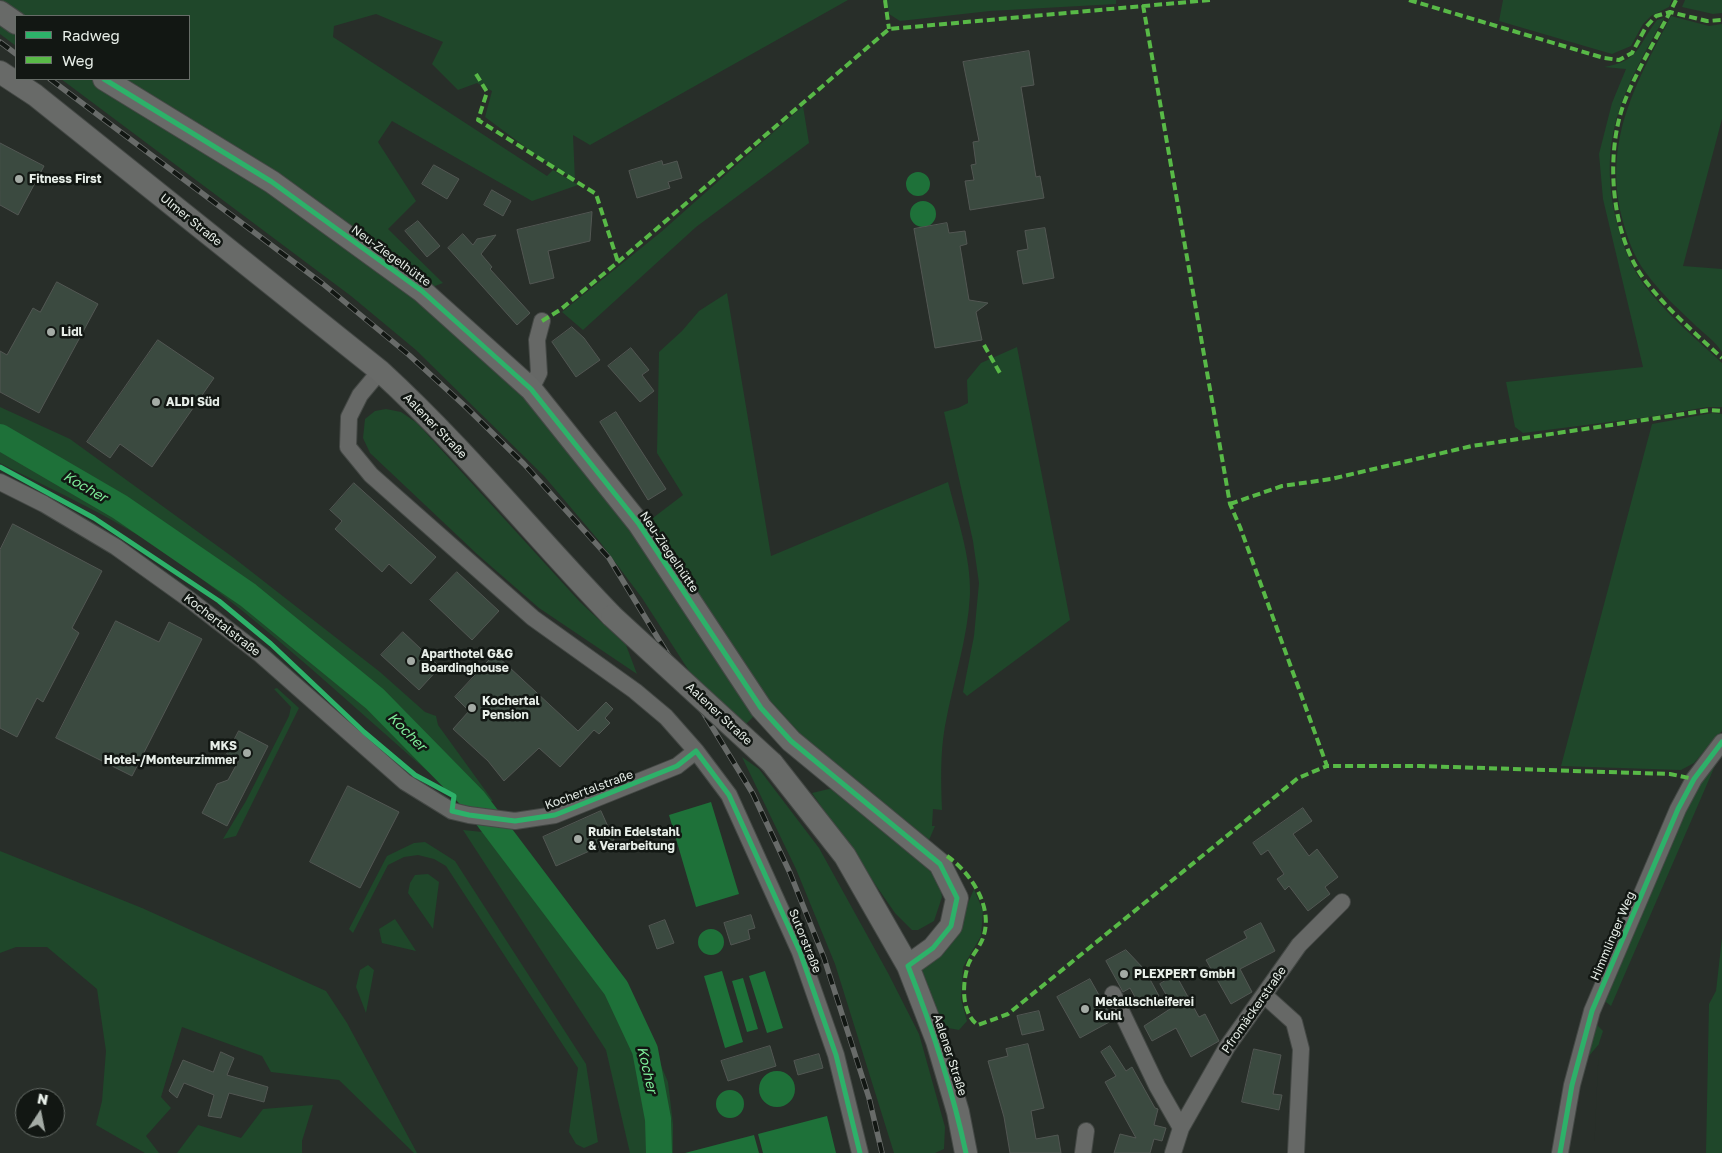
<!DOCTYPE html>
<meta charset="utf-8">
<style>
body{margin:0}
#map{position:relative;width:1722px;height:1153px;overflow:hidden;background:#282e29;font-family:"Golos Text",sans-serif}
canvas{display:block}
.legend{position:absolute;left:15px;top:15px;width:175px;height:65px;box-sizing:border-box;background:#121713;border:1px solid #676d68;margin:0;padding:6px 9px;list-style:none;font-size:15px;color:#e7eee8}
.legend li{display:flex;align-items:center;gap:10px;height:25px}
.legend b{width:25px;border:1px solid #676d68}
.north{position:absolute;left:15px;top:1088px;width:50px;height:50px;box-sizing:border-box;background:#121713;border:1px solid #676d68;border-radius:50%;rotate:11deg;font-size:14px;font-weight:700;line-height:20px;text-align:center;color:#e7eee8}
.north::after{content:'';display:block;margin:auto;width:18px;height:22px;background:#a4aba5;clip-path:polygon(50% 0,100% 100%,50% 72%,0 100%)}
</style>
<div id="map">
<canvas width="1722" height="1153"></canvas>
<ul class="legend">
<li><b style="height:6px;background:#2db169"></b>Radweg</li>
<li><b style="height:6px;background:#58b947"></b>Weg</li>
</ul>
<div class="north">N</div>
</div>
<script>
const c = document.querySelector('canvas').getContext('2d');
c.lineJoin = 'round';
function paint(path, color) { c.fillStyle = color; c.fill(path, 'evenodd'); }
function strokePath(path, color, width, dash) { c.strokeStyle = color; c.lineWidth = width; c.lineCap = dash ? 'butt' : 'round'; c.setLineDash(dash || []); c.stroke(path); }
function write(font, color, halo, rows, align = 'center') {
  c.font = font + ' "Golos Text",sans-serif'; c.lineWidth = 5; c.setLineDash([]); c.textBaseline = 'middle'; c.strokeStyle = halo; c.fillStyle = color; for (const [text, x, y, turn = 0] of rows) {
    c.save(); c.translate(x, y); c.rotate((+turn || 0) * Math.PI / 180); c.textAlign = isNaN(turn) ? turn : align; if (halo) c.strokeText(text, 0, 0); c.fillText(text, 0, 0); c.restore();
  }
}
paint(new Path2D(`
 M0 0H848L590 145 573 135 575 180 540 158 485 117 492 91 477 83 458 90 432 64 443 42 376 14 334 26 333 37 547 176 553 170 578 185 532 201 392 121 378 142 416 201 388 229 443 283 422 291 419 296 528 394 635 528 758 712 743 727 700 688 642 598 600 542 544 476 416 350 351 296 61 79H189V16H16V46L0 34Z
 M887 0H1116V4L990 11 900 21 889 14Z
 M1503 0H1672L1669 7 1651 16 1643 24 1631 46 1612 54 1499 21Z
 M1685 0H1722V13L1713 14 1682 7Z
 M1671 16 1709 26 1722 24V119L1683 266 1722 269V352C1715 341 1702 332 1693 323 1676 307 1660 292 1646 273 1633 256 1626 234 1621 214 1604 137 1637 82 1671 16Z
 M1664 18C1625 88 1597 135 1616 219 1622 244 1632 271 1649 291 1670 317 1697 340 1722 363V407H1707L1649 417 1523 433 1515 427 1506 382 1643 367 1603 199 1599 154 1612 103 1626 69 1604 67C1640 61 1637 46 1657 20Z
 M803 106 809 143 696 227 583 330 562 312 661 232Z
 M727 293 771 556 948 482C957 518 971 556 970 594 968 638 953 682 945 726 940 754 941 782 942 810L933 809 932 826H935L929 840 800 736 769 702 645 524 683 495 657 453 659 352 682 331 699 311Z
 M1017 347 1070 620 967 696 963 692 974 636 979 583 973 541 944 412 958 408 968 403 967 380 981 363Z
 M0 407 70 439 234 558 380 672 425 712 436 716 438 725 493 801H481L446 787C356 710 270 627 173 558 121 521 57 492 0 463Z
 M386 409 401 412 417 423 580 602 626 645 637 674 539 608 477 554 370 453 363 438 365 419 375 411Z
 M1712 413 1722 414V731L1694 763 1681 770 1561 766 1652 424Z
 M277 688 299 708 236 836 223 839 246 801 289 716 291 707 274 689Z
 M1722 755 1714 768 1611 1006 1601 998 1673 834 1701 781Z
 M742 757 759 769 819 848 888 973 919 1034 945 1127 944 1149 935 1153H894L835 964 796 869Z
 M833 788 938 873 942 897 934 921 918 930H912L895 913 812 793Z
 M463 830 512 835 629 991 668 1082 673 1124V1153H630L606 1050Z
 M425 842 455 861 586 1064 598 1142 584 1148 576 1144 569 1132 578 1068 446 866 434 859 418 855 404 857 388 865 353 933 349 929 387 856 414 843Z
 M0 851 142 908 326 991 347 1023 417 1153H414L339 1080 271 1072 262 1056 182 1027 161 1097 171 1108 146 1136 159 1153H145L96 1125 102 1101 106 1051 97 989 47 947H16L0 953Z
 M428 874 439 882 433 929 408 893 410 883 415 875Z
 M974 889 983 911 981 936 963 967 961 999 967 1021 959 1030 943 1027 920 965 957 929Z
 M395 919 416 951 382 943 379 929Z
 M1722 938V1153H1706L1709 1004 1716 991Z
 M368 965 374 970 366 1013 356 987 360 970Z
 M1593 1021 1603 1031 1599 1043 1594 1153 1599 1044 1584 1062Z
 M313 1105 302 1141V1153H177L198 1125 241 1138 263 1109Z`), '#1f472a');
paint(new Path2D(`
 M906 184a12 12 0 1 1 24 0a12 12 0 1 1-24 0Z
 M910 214a13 13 0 1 1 26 0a13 13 0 1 1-26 0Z
 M711 802 739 894 696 907 669 815Z
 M698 942a13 13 0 1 1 26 0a13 13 0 1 1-26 0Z
 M722 971 743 1042 725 1048 704 976Z
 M765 971 783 1028 767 1033 749 976Z
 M743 978 758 1029 747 1032 732 981Z
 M759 1089a18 18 0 1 1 36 0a18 18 0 1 1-36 0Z
 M716 1104a14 14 0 1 1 28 0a14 14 0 1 1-28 0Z
 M827 1116 836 1153H763L758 1134Z
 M754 1135 759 1153H685Z`), '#1e7139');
strokePath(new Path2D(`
 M0 437 120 507 248 595 375 699 474 800 616 988 645 1050 658 1119 659 1153`), '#1e7139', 26);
const building = new Path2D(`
 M1029 51 1034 85 1021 87 1036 177 1040 176 1044 198 970 210 965 181 974 180 971 165 976 164 973 142 979 141 963 62Z
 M0 143 44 166 18 215 0 205Z
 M662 161 663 165 677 161 682 178 668 182 670 188 637 198 629 171Z
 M434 165 459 179 447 199 422 184Z
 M492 190 511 201 503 216 484 205Z
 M592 212 590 241 548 251 554 278 530 284 517 230Z
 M418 221 440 246 427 257 405 231Z
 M947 223 949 233 965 231 967 244 960 246 969 300 988 303 976 312 982 340 935 348 914 229Z
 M1045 228 1054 278 1023 284 1017 251 1028 249 1025 231Z
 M463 234 473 245 477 239 496 235 481 254 492 267 490 269 530 313 517 325 448 248Z
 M57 282 98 304 39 413 0 392V351L7 355 33 308 40 312Z
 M572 327 584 338 600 360 576 377 552 342Z
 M158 340 214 378 152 467 120 444 110 458 87 442Z
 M631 348 649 370 642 375 654 391 640 402 608 366Z
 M616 412 666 489 648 500 600 422Z
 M354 483 436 557 411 584 389 564 382 572 335 529 342 521 330 510Z
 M13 524 102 571 72 628 79 633 43 702 37 698 17 737 0 728V550Z
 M457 572 499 611 472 640 430 600Z
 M116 621 159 642 169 622 202 639 132 776 56 738Z
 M403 632 440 667 419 690 381 655Z
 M495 654 578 731 606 702 613 709 605 718 610 723 599 734 594 730 560 767 539 748 504 781 488 761 453 729 469 711 455 697Z
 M239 731 268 746 227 826 202 813 217 784 228 780 239 760 227 754Z
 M348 786 399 812 360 888 310 862Z
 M1303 808 1312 821 1293 834 1309 856 1317 849 1338 877 1325 887 1330 894 1308 911 1289 886 1285 890 1277 879 1284 874 1268 850 1261 855 1253 843Z
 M601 811 614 840 556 866 543 837Z
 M751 915 755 928 748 930 750 939 731 945 724 923Z
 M665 920 674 943 657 949 649 926Z
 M1261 923 1275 951 1240 969 1252 992 1231 1004 1206 960 1247 938 1244 932Z
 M1126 950 1145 970 1159 996 1140 1006 1130 988 1123 992 1106 961Z
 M1176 975 1199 1017 1205 1014 1219 1041 1191 1057 1176 1028 1152 1041 1144 1026 1173 1007 1160 984Z
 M1090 979 1113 1020 1080 1038 1057 997Z
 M1039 1011 1044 1030 1022 1035 1017 1016Z
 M1028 1044 1044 1108 1031 1111 1036 1139 1058 1135 1061 1153H1010L1004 1117 988 1061 1008 1056 1006 1049Z
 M770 1046 776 1066 728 1081 721 1061Z
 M1110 1046 1126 1071 1132 1067 1155 1108 1158 1109 1154 1125 1166 1128 1162 1141 1154 1139 1150 1153H1114L1120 1134 1136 1138 1105 1082 1116 1076 1101 1052Z
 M1254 1049 1281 1055 1273 1094 1282 1095 1279 1110 1242 1102Z
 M221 1052 234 1058 227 1075 268 1087 264 1102 229 1093 221 1118 208 1116 214 1095 184 1083 177 1098 169 1091 183 1060 213 1072Z
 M819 1054 823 1068 798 1075 794 1061Z`);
paint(building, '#3b4a40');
strokePath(building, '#525753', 1);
const street = new Path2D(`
 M380 371 360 395 349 417 348 447 371 475 533 618 635 691 666 717 696 751 729 795 800 952 836 1055 860 1153
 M531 389 539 373 537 340 542 321
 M0 482 44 504 116 547 190 600 261 655 405 782 452 811 469 815 515 821 555 815 677 766 696 751
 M1113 994 1157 1086 1181 1128
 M1264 995 1294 1022 1301 1049 1296 1153
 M1083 1153 1086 1131
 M1173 1153 1181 1128 1227 1047 1299 945 1342 902
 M1560 1153 1572 1085 1592 1011 1678 809 1694 779 1722 742`);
const secondary = new Path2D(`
 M0 12 16 23
 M0 72 35 95 380 371C463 447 534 535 612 616
 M104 79 272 182 422 291 531 389 639 524 761 708 791 741 940 864 957 898 951 926 933 948 908 966
 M772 763 845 856 908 966 937 1041 958 1112 966 1153`);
strokePath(street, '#444845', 18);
strokePath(secondary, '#444845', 24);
strokePath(street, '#666866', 16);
strokePath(secondary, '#686a68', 22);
const rail = new Path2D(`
 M0 42 16 54
 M50 79 323 284 409 355 467 408 524 464 609 558 753 794 790 873 824 958 869 1098 882 1153`);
strokePath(rail, '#686b69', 5.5);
strokePath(rail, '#121713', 4, [11]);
const secondaryBridge = new Path2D(`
 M612 616 772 763`);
strokePath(secondaryBridge, '#444845', 24, []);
strokePath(secondaryBridge, '#686a68', 22);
strokePath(new Path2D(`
 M885 0 889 29
 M1409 0 1604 58 1619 60 1632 53 1646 27 1656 16 1670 12 1707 21 1722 20
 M1676 0C1660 33 1640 64 1626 98 1604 151 1610 237 1647 283 1669 311 1696 334 1722 358
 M1143 5 1230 504 1240 527 1327 766H1421L1670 774 1694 779
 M476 74 487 92 478 120 596 194 618 262
 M542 321 560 310 618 262 889 29 1210 0
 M984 345 1001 375
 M1230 504 1282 486 1331 479 1472 446 1710 410 1722 411
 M947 856C971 873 994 907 983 938 979 949 969 958 967 969 962 987 962 1014 978 1025L1008 1014 1298 778 1327 766`), '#58b947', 4, [8, 4]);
strokePath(new Path2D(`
 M104 79 272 182 422 291 531 389 639 524 761 708 791 741 940 864 957 898 951 926 933 948 908 966C932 1027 952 1088 966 1153
 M0 467 94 518 219 601 271 644 364 732 415 775 454 796 452 811 469 815 515 821 555 815 677 766 696 751 729 795 800 952 836 1055 860 1153
 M1560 1153 1572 1085 1592 1011 1678 809 1694 779 1722 742`), '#2db169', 5);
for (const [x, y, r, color] of [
 [19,179,5,"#a4aba5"],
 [51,332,5,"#a4aba5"],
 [156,402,5,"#a4aba5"],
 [411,661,5,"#a4aba5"],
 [472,708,5,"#a4aba5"],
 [247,753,5,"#a4aba5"],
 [578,839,5,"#a4aba5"],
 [1124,974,5,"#a4aba5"],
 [1085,1009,5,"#a4aba5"]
]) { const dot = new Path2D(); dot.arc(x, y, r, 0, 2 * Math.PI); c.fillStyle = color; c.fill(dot); strokePath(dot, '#121713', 2); }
write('bold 12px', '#e7eee8', '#121713', [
 ["Fitness First",29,179],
 ["Lidl",61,332],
 ["ALDI Süd",166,402],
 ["Aparthotel G&G",421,654],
 ["Boardinghouse",421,668],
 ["Kochertal",482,701],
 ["Pension",482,715],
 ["MKS",237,746,"right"],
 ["Hotel-/Monteurzimmer",237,760,"right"],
 ["Rubin Edelstahl",588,832],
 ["& Verarbeitung",588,846],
 ["PLEXPERT GmbH",1134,974],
 ["Metallschleiferei",1095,1002],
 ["Kuhl",1095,1016]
], 'left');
write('12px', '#e7eee8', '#121713', [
 ["Ulmer Straße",191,220,39],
 ["Neu-Ziegelhütte",391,256,36],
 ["Aalener Straße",435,426,46],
 ["Neu-Ziegelhütte",669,552,56],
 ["Kochertalstraße",222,625,38],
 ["Aalener Straße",719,714,43],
 ["Kochertalstraße",589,790,-20],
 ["Himmlinger Weg",1613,936,-67],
 ["Sutorstraße",805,941,68],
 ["Pfromäckerstraße",1254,1010,-55],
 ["Aalener Straße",950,1055,72]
]);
write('italic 14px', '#7deb98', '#121713', [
 ["Kocher",85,487,30],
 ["Kocher",407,732,45],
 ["Kocher",647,1070,77]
]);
</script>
